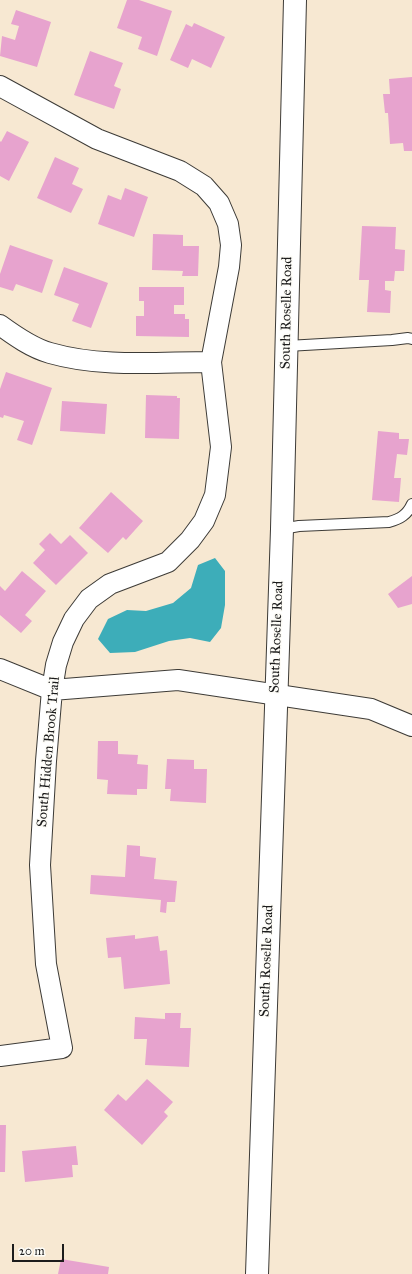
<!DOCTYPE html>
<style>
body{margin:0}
#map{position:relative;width:412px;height:1274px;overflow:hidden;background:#f7e8d2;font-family:"IM FELL Great Primer",serif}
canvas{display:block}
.scale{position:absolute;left:12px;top:1244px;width:52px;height:18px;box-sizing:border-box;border:2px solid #1c1c1c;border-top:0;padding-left:5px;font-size:12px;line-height:14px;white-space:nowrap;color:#1c1c1c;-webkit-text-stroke:3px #fdfcf7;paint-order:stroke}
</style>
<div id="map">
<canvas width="412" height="1274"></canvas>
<div class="scale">20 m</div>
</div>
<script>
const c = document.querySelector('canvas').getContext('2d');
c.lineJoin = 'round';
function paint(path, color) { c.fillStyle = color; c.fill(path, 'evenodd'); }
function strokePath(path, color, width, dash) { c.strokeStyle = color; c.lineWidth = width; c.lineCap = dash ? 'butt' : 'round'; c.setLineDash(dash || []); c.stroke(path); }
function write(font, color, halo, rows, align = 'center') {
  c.font = font + ' "IM FELL Great Primer",serif'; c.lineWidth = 3; c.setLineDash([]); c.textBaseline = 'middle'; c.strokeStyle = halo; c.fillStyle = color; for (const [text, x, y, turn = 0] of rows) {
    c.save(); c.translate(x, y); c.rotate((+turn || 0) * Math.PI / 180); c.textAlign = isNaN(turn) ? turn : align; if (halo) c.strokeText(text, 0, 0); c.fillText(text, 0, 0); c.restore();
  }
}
paint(new Path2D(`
 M215 558 225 571V605L221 628 210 642 190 638 169 641 135 652 110 653 98 639 108 619 127 610 146 611 173 603 191 588 198 565Z`), '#3dadb9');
paint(new Path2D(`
 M127 0H139L172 11 157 56 138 49 142 37 117 28Z
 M16 10 51 22 37 67 0 56 2 36 15 40 19 26 11 24Z
 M194 23 225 37 211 68 192 59 188 68 170 60 186 24 192 27Z
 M90 51 123 63 114 86 121 89 114 109 74 95Z
 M412 77V151H404L403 143 390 144 388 113H385L383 94H390L389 79Z
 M7 131 29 142 9 181 0 176V141L1 142Z
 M55 157 79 168 72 184 83 189 71 213 37 198Z
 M125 188 148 197 134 237 98 224 108 195 121 200Z
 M362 226 396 227 395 249 405 250 404 271H395L394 281H385V290L391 291 390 313 367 312 369 280H359Z
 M153 234 183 235V246H199L198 276H182L183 271 152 270Z
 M10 245 53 260 42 293 16 284 13 291 0 287V274Z
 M64 267 108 283 91 328 72 321 79 304 54 295Z
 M139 287H184V305H174V314H185V319H189V337L136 336V316H144V301H139Z
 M6 372 52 388 32 445 17 440 24 421 4 415 3 418 0 417V389Z
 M146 395 177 396V398H180L179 439 145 438Z
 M62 401 107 404 105 434 60 431Z
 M378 431 399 433V439H409L407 455 397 454 394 478H401L399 502 372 500Z
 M111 492 143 521 126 540 123 537 108 553 79 528Z
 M50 533 61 544 70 535 88 553 56 585 33 563 45 550 39 544Z
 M22 571 46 591 25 615 32 621 21 633 0 615V586L5 591Z
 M412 576V604L398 608 388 594Z
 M98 741H118V754L138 755 137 764 148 765 147 789H137V795L107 794 108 780 97 779Z
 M167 759 194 760V769H207L206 803 170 801 171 789H165Z
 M127 845 140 846V856L156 858 154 879 177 881 175 902H167L166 913 160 912 161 900 90 894 91 875 125 877Z
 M135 935V939L158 936 160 951 167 950 170 984 124 989 121 957 108 958 106 938Z
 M165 1013H181L180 1028H191L189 1067 145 1065 147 1039H134L135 1017 165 1019Z
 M147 1079 173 1102 164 1112 168 1116 142 1145 104 1110 118 1094 126 1101Z
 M0 1125H6L5 1172H0Z
 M76 1146 78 1165H72L73 1177 25 1182 22 1151Z
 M61 1259 109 1267 108 1274H58Z`), '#e7a3ce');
const service = new Path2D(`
 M287 346 392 340 408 338 412 339
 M282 529 299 526 389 522C400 519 407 515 412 504`);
const minor = new Path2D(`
 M0 86 97 139 180 171 204 186 219 203 228 224 231 245 229 267 211 362 221 447 215 495 204 521 190 540 168 562 110 584 89 599 74 619 63 642 56 665 52 690 46 761 40 865 46 964 62 1048 0 1056
 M0 325C15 336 32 348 50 353 102 368 158 362 211 362
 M0 669 52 690 178 680 371 709 412 726`);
const secondary = new Path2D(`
 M257 1274 282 529 295 0`);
strokePath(service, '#3d3b37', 12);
strokePath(minor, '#3d3b37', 22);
strokePath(secondary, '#3d3b37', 24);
strokePath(service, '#fff', 10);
strokePath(minor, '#fff', 20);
strokePath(secondary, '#fff', 22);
write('14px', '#1c1c1c', '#fdfcf7', [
 ["South Roselle Road",287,313,-89],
 ["South Roselle Road",277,637,-88],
 ["South Hidden Brook Trail",49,752,-85],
 ["South Roselle Road",267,961,-88]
]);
</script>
